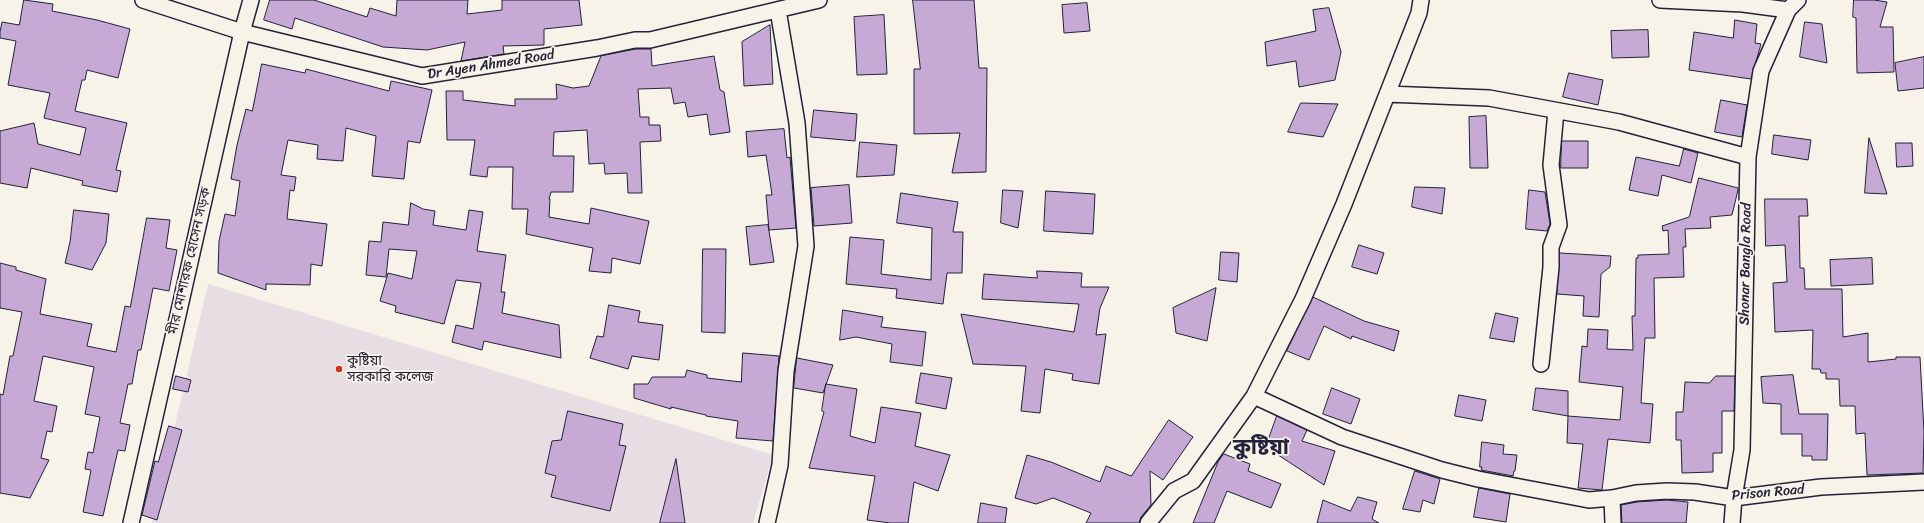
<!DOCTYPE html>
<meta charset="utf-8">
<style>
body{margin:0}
canvas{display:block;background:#f7f3e8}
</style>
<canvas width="1924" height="523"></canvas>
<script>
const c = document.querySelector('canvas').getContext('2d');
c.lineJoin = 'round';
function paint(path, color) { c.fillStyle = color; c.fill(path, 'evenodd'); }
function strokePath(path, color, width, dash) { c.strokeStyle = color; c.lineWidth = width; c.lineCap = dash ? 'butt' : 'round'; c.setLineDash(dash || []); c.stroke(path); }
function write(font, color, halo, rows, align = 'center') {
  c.font = font + ' Sriracha,"Noto Sans Bengali",sans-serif'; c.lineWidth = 3.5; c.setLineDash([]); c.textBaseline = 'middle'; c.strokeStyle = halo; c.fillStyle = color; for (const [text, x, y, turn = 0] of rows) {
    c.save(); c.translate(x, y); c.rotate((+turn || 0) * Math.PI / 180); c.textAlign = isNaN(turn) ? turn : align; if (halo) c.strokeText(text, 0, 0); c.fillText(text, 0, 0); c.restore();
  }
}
paint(new Path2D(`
 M208 284 773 455 753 523H152Z`), '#e8dde2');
const building = new Path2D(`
 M24 0 53 4 52 11 97 20 130 29 118 78 87 70 85 80H82L75 111 127 123 116 170 121 171 117 192 82 185 83 181 31 168 27 188 0 183V131L34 123 38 144 80 155 86 128 44 118 50 93 8 85 16 41 0 38V32L2 22 19 25Z
 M270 0H314L367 17 370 8 396 16 397 0H468L467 14 502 10V0H579L582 25 544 29V45L503 46 504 54 461 61 465 42 427 50 383 47 295 18 292 29 264 20Z
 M913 0H974L979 68H987L986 172 952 173 960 133 914 134V69H920Z
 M1854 0H1874L1887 2 1880 27H1893L1894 72 1857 73 1856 18 1853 17Z
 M1087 3 1090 31 1064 33 1062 5Z
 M1329 8 1341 52 1335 80 1299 87 1296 61 1267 66 1265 42 1316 31 1313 10Z
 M884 15 887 74 857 75 854 17Z
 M1735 20 1757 24 1755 43 1761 44 1751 79 1689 70 1694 32 1733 38Z
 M1805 22 1822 24 1827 63 1800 57Z
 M770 25 773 84 744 86 742 42Z
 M1648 30 1649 57 1612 58 1611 31Z
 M636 49H651L652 66 714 56 720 90 724 92 730 132 710 135 707 114 688 117 685 102 674 104 671 88 638 89 640 117H649V125H660L661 141 640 142 642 193H628L627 173 605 174 604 163 589 164 587 130 554 132 553 156H574L573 192H551L549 199H550L549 217 589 224 591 208 649 221 640 264 612 258 611 273 589 271 593 248 526 234 528 209H512L513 167H488L487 177 470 175 475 140H447L446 91H463V100L515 106V99H557L556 84 573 88 589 86 601 56Z
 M1924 57V88L1898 91 1895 63Z
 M262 64 305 73 306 69 389 91 391 81 432 90 420 143 408 141 404 179 372 176 376 136 346 128 343 161 317 159 318 145 288 140 281 175 296 177 294 191 290 190 287 219 327 224 322 266 311 264 310 285 266 284V290L218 273 219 241 225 214 235 216 240 181 231 179 237 145 246 109 252 111Z
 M1569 73 1603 80 1598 105 1563 97Z
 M1721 100 1747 105 1742 137 1715 132Z
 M1301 103 1338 104 1323 137 1288 132Z
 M814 110 857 114 855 141 811 137Z
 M1486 116 1488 168H1470L1469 117Z
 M784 129 787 158 790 157 796 228 769 230 766 195H772L766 155 748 157 746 132Z
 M1774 135 1811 140 1808 160 1772 154Z
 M1869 138 1887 194 1865 193Z
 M1562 141H1588V168H1561Z
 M860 142 897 145 894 175 857 177Z
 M1896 143H1912L1913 166 1897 167Z
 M1684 149 1698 153 1691 183 1662 175 1658 196 1629 190 1636 157 1679 166Z
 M1699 178 1738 188V190L1732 215 1710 217 1711 228 1685 229 1686 247H1683L1684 277 1654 278 1655 338H1645L1641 403 1653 404 1650 443 1608 439 1602 490 1578 488 1583 444 1567 443 1568 416 1620 420 1623 387 1579 382 1582 346 1587 347 1588 329 1608 330 1607 349 1633 350 1632 316H1635L1636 258H1638V255L1669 254 1668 230 1663 231 1662 226 1689 217Z
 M849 185 852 223 814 226 811 188Z
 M1415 187 1445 188 1442 214 1412 207Z
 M1003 190 1023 191 1018 228 1001 223Z
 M1529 190 1545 192 1550 224 1547 231 1526 229Z
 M1046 191 1095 194 1093 234 1044 231Z
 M901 193 958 202 953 232H963L962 273H947L943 304 896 298 897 289 846 284 850 237 884 240 881 274 931 280 932 228 897 223Z
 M1765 199H1807L1808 216H1799L1800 268H1804L1805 289H1842L1843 337 1868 333V362L1896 359V357H1920L1924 432 1923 473 1867 475 1865 433 1856 434 1855 406H1840L1839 379H1826V373H1821L1820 369H1812L1813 330 1775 332 1773 283 1787 282 1785 245 1766 246Z
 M411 203 423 209 435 211 433 225 466 230 469 210 483 212 477 251 506 255 501 292H505L502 313 559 325 561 358 484 341 482 350 452 342 456 325 473 329 481 283 456 280 444 324 395 312 396 306 380 301 388 273 412 279 417 251 389 249 386 277 366 275 369 241 381 242 383 222 408 225Z
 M74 210 109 214 106 243 92 270 65 263 70 242Z
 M147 218 170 220 166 248 177 250 169 291 153 288 141 350H138L132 384H128L120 423 130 425 125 451 118 450 103 516 83 512 91 470 85 469 88 452 93 453 100 417 85 414 94 367 43 356 34 401 57 406 52 432 47 431 41 458 49 460 30 498 0 493V394L3 395 10 356H13L22 312 0 308V263L16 267V270L46 279 40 314 92 324 87 346 116 352 125 306 130 307Z
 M768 225 774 262 750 265 746 227Z
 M1359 245 1384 253 1377 274 1352 267Z
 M703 249H726L725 333 702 332Z
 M1221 252 1239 253 1237 282 1219 280Z
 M1560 253 1611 256 1610 267 1601 274 1599 317 1583 316 1584 296 1557 294Z
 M1872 258 1873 284 1831 286 1830 260Z
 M1037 271 1082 273 1081 287H1109L1100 308 1096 335 1106 334 1099 384 1072 380 1073 374 1045 369 1040 413 1021 411 1026 366 973 364 961 314 1074 332 1079 304 982 299 984 274 1037 278Z
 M1216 288 1207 341 1176 333 1173 308Z
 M1313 297 1364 321 1399 331 1394 351 1352 336 1351 339 1324 326 1309 360 1287 351Z
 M609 305 640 311 638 322 663 325 659 360 632 356 628 369 590 358 597 336 603 337Z
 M843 310 883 317 881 327 926 332 922 366 890 362 892 344 856 337 840 340Z
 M1496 313 1518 318 1514 342 1490 338Z
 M743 353 779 356 773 441 736 438 738 421 706 416V415L671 407V409L634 398V384H648L652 377H685L687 370 707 375V378L741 382Z
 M797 358 833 365 823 393 794 388Z
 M921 373 952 378 946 409 916 403Z
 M1793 375 1799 414H1828L1827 460H1812V456H1802V434H1781V404L1763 403 1761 377Z
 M176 376 191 380 188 392 173 389Z
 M1716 376H1735L1734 411H1722V453H1713V472L1682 473 1681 440H1676V412H1683L1685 382 1709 383Z
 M826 384 857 389 850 436 875 443 881 407 921 413 915 446 950 455 938 491 914 482 908 523H891L867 520 875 476 809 468 824 412 822 411Z
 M1332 388 1360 399 1351 424 1323 414Z
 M1536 388 1568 391V416L1533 410Z
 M1459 395 1486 400 1482 421 1455 416Z
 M568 411 623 424 619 445 626 446 610 511 551 497 556 476 545 473 552 441 561 440Z
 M1277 416 1307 430 1302 441 1335 451 1324 485 1266 447Z
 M1169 420 1193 437 1163 480 1150 471 1151 505 1141 517 1139 523H1086L1091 513 1053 498 1036 504 1015 498 1027 455 1051 462 1100 482 1106 466 1131 476Z
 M169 426 182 430 157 520 142 515 155 461 158 462Z
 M1482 442 1504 445 1503 454 1517 455 1515 471H1514L1513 476 1481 470 1482 467H1480Z
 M1224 454 1250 464 1248 471 1281 484 1271 508 1227 491 1214 523H1193L1218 462Z
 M676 459 685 523H660Z
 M1415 471 1440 479 1434 504 1423 500 1420 512 1403 509Z
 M1479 488 1510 494 1506 522 1474 517Z
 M1358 497 1377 502 1372 519 1379 523H1317L1323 500 1350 511Z
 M1667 500 1688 502 1686 523H1622L1621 505 1637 502Z
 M981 503 1007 508 1005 523H978Z`);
paint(building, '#c6a9d5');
strokePath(building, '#22223b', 1);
const minor = new Path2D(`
 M143 0 242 32 422 76 597 48 635 40H650L819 0
 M1660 0 1743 4 1788 10 1798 0
 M1387 94 1489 98 1619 122 1748 157
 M1541 364 1551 267V247L1559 225 1551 165 1556 111
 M1254 396 1342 437 1442 470 1478 479 1589 500 1612 498 1636 493 1667 491 1695 492 1734 498 1821 487 1924 482
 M1612 498 1613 523
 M131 523 242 32 251 0
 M767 523 780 465 786 371 806 246 797 123 778 10
 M1148 523 1174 491 1193 481 1254 396 1303 299 1344 204 1419 13 1421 0
 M1732 523 1734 498 1742 450 1748 157 1761 71 1788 10`);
strokePath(minor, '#22223b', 18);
strokePath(minor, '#f7f3e8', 15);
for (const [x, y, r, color] of [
 [339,369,4,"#c8321e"]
]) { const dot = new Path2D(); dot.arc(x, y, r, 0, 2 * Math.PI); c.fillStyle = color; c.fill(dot); strokePath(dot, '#f7f3e8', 1.5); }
write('14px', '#22223b', '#f7f3e8', [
 ["Dr Ayen Ahmed Road",491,65,-9],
 ["মীর মোশারফ হোসেন সড়ক",190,261,-77],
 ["Shonar Bangla Road",1746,264,-89],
 ["Prison Road",1768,493,-5]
]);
write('14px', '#22223b', '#f7f3e8', [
 ["কুষ্টিয়া",347,361],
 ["সরকারি কলেজ",347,377]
], 'left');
write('bold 22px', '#22223b', '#f7f3e8', [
 ["কুষ্টিয়া",1261,448]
]);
</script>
